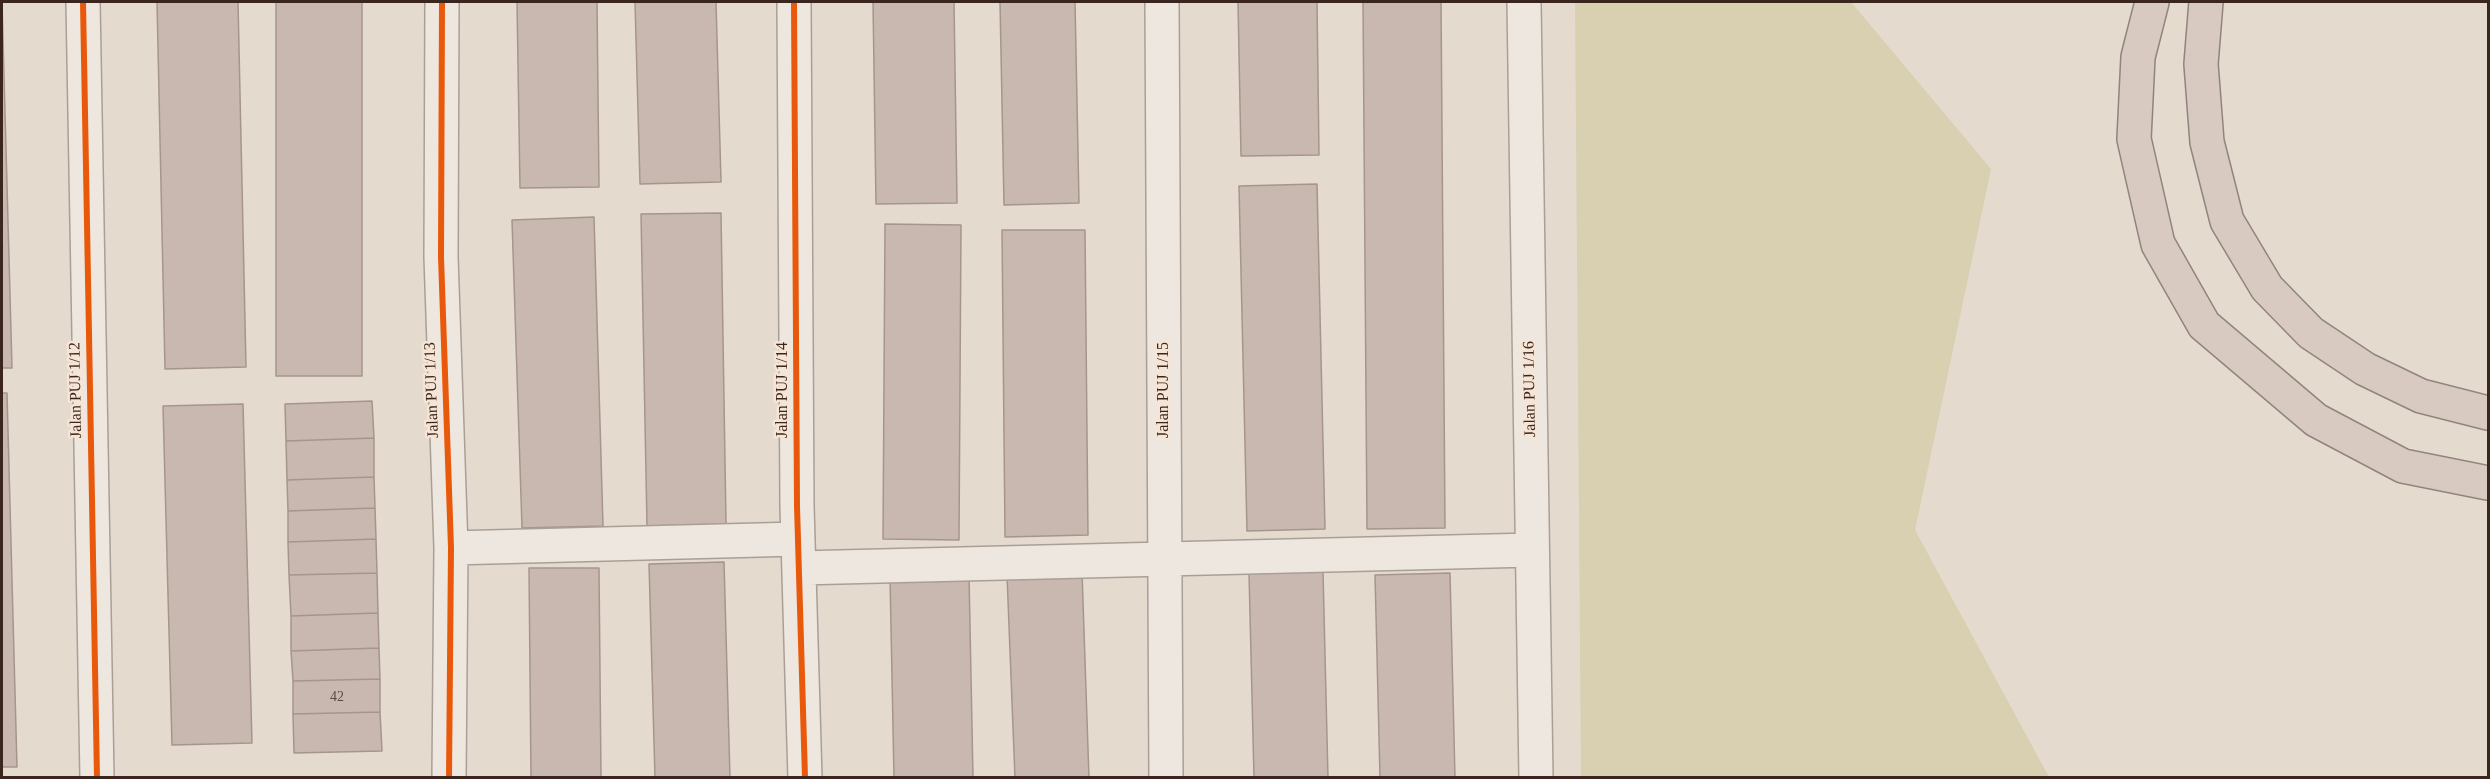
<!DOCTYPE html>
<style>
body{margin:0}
#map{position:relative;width:2490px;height:779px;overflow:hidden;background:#e5dace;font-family:Georgia,serif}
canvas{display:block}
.frame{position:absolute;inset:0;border:3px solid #3a261f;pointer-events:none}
</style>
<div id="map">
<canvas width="2490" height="779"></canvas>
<div class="frame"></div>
</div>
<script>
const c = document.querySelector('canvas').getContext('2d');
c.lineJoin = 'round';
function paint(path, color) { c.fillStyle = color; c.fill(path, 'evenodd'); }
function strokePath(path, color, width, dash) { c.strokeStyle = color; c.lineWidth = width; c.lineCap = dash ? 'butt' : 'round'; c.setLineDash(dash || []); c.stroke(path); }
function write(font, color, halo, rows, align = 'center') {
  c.font = font + ' Georgia,serif'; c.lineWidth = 5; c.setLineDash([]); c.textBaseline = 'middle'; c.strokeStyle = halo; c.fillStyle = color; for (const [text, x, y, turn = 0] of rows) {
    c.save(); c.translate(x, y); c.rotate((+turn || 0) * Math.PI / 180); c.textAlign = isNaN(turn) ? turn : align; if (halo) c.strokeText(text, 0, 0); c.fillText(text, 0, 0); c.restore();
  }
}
paint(new Path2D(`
 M1575 2H1851L1991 169 1915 530 2049 777H1581Z`), '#d8d0b1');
const building = new Path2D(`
 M2 2 12 368H2Z
 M157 2H238L246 367 165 369Z
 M276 2H362V376H276Z
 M517 2H597L599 187 520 188Z
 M635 2H716L721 182 640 184Z
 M873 2H954L957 203 876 204Z
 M1000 2H1075L1079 203 1004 205Z
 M1238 2H1317L1319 155 1241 156Z
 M1363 2H1441L1445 528 1367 529Z
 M1317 184 1325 529 1247 531 1239 186Z
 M721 213 726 524 647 526 641 214Z
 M594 217 603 526 522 528 512 220Z
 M885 224 961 225 959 540 883 539Z
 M1002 230H1085L1088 535 1005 537Z
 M2 393H7L17 767H2Z
 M372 401 374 438 286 441 285 404Z
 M243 404 252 743 172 745 163 406Z
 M374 438V477L287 480 286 441Z
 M374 477 375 508 288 511 287 480Z
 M375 508 376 539 288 542V511Z
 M376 539 377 573 289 575 288 542Z
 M724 562 730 778H655L649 564Z
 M529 568H599L601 778H531Z
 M1082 572 1089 778H1015L1007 575Z
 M1323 572 1328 778H1254L1249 573Z
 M377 573 378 613 291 616 289 575Z
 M1450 573 1455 778H1380L1375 575Z
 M969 575 973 778H894L890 577Z
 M378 613 379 648 291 651V616Z
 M379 648 380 679 293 681 291 651Z
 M380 679V712L293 714V681Z
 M380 712 382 751 294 753 293 714Z`);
paint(building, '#c9b8af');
strokePath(building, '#a6958d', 1.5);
const minor = new Path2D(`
 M83 2 97 778
 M442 2 441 257 451 548 449 778
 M794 2 797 506 805 778
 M1162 2 1166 778
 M1524 2 1536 778
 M451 548 798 539
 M799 568 1532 550`);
const highway = new Path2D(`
 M2152 2 2138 57 2134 139 2158 244 2204 325 2316 420 2403 466 2488 483
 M2206 2 2201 64 2207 142 2227 221 2267 288 2311 333 2365 369 2421 396 2488 413`);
strokePath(minor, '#aa9f97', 36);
strokePath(highway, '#90857e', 36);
strokePath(minor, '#eee7e0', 33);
strokePath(highway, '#d8cac0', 33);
strokePath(new Path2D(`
 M83 2 97 778
 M442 2 441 257 451 548 449 778
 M794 2 797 506 805 778`), '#e8590c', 6);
write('14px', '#5e4a43', null, [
 ["42",337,697]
]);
write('16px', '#3a261f', '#f6e5d5', [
 ["Jalan PUJ 1/16",1530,389,-91],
 ["Jalan PUJ 1/12",76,390,-91],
 ["Jalan PUJ 1/13",432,390,-92],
 ["Jalan PUJ 1/14",783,390,-90],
 ["Jalan PUJ 1/15",1164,390,-90]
]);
</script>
